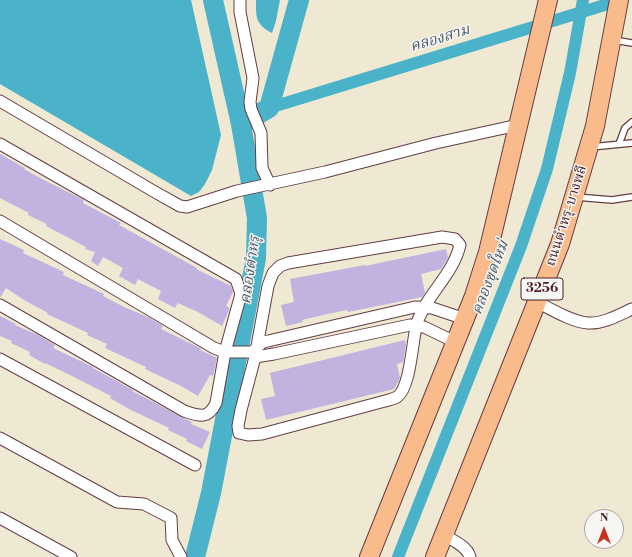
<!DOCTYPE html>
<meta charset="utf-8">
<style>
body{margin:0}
#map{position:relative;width:632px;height:557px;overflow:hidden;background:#efe9d3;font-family:"Libre Bodoni",serif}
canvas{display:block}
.north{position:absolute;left:584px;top:509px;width:40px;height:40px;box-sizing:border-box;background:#f6f6f2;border:1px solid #b1a0a2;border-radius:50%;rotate:0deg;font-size:11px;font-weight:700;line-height:16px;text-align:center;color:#4a1f2b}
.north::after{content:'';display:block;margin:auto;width:14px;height:18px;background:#c8321e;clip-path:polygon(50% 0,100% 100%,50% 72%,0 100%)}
</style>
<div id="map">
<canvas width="632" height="557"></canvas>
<div class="north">N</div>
</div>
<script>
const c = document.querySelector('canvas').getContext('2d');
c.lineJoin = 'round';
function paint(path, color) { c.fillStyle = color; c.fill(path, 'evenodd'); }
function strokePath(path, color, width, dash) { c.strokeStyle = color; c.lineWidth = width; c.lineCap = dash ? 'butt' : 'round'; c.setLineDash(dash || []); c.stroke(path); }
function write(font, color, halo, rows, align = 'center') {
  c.font = font + ' "Libre Bodoni","Noto Serif Thai",serif'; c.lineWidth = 3; c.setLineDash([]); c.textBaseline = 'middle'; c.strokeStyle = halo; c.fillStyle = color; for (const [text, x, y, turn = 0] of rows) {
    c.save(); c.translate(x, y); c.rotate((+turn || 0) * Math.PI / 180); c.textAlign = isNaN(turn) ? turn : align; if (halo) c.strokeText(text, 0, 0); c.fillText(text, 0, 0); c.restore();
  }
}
paint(new Path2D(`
 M0 0H191L221 135 212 170 205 184 199 192 191 196 0 84Z
 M256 0H280L276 21 272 33C255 24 256 17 256 0Z`), '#4ab3c9');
strokePath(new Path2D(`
 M269 108 621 0
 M398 557 521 246 547 169 570 73 583 0`), '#4ab3c9', 12);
strokePath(new Path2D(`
 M241 124 269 108 299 0
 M195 557 211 493 256 258 257 218 241 124 213 0`), '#4ab3c9', 20);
paint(new Path2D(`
 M0 154 25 168 24 169 42 179 84 200 83 203 121 223 119 225 197 268 196 269 231 286 233 292 226 306 230 308 222 326 198 312 178 303 175 308 158 299 161 291 138 279 135 285 119 276 123 268 103 257 98 266 91 261 95 252 85 249 86 247 46 226 47 224 28 215 29 213 0 198Z
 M0 239 24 250 23 253 64 272 63 275 104 294 103 296 124 307 148 317 163 326 161 329 198 347 201 348 200 350 217 358 213 376 210 375 198 396 181 386 145 369 146 367 105 348 107 344 87 335 88 333 47 314 48 313 24 300 6 288 0 298Z
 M446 249 448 258 441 269 421 274 425 293 422 297 348 312 347 310 323 315 302 320 303 322 286 326 281 305 294 302 290 279 365 265V266Z
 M0 316 16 324 15 325 40 336 55 345 53 348 93 367V368L133 390 132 391 148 399 181 417 192 422 191 424 210 432 202 449 186 441 187 439 168 430 169 428 129 409 110 398 111 396 70 375 45 363V364L29 355 30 352 11 343 12 341 0 336Z
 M405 340 406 345 403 362 397 364 400 378 394 389 266 420 261 399 275 396 270 373Z`), '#c1b2e0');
const lane = new Path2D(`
 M614 40 632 43
 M619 144 625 128 632 122
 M591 147 632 143
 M576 197 612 200 632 197`);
const street = new Path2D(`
 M240 0V12L253 78 250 102 251 109 261 133 262 168 270 185
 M0 101 155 192 180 206 187 207 237 191 325 172 436 143 518 125
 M0 144 222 271 236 279 241 294 225 352 216 403C208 420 199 416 184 411L0 305
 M0 221 214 348 225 352H252L263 342 268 341 415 307 432 308 465 319
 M442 237 455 239 460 245C453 275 426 295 417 323 412 340 411 387 397 397 393 399 389 400 385 401L262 434 248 435 239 433 238 426 241 410 255 357 268 286 273 273 280 266 288 263Z
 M537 302C551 309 572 322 588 323 603 324 619 315 632 309
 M252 352 255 357 274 354 410 325 424 327 455 342
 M0 359 195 465
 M0 438 117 502 144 504 171 518 172 540 181 557
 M0 518 71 557
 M444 535C452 540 467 546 470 557`);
const primary = new Path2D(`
 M369 557 474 296 488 252 548 0
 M435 557 560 244 595 126 619 0`);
strokePath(lane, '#633d44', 8);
strokePath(street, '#633d44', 13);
strokePath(primary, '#633d44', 20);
strokePath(lane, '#fff', 5.5);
strokePath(street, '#fff', 11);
strokePath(primary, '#fabb8c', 18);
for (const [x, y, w] of [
 [542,289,42]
]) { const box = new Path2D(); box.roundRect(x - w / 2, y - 11, w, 22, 3); c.fillStyle = '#f6f6f2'; c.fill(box); strokePath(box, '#4a1f2b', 1); }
write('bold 13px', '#4a1f2b', null, [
 ["3256",542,289]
]);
write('14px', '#4a1f2b', '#f6f6f2', [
 ["ถนนตำหรุ-บางพลี",567,216,-72]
]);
write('italic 15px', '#4a5a6a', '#f6f6f2', [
 ["คลองสาม",440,39,-17],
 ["คลองตำหรุ",251,270,-82],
 ["คลองขุดใหม่",491,278,-69]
]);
</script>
